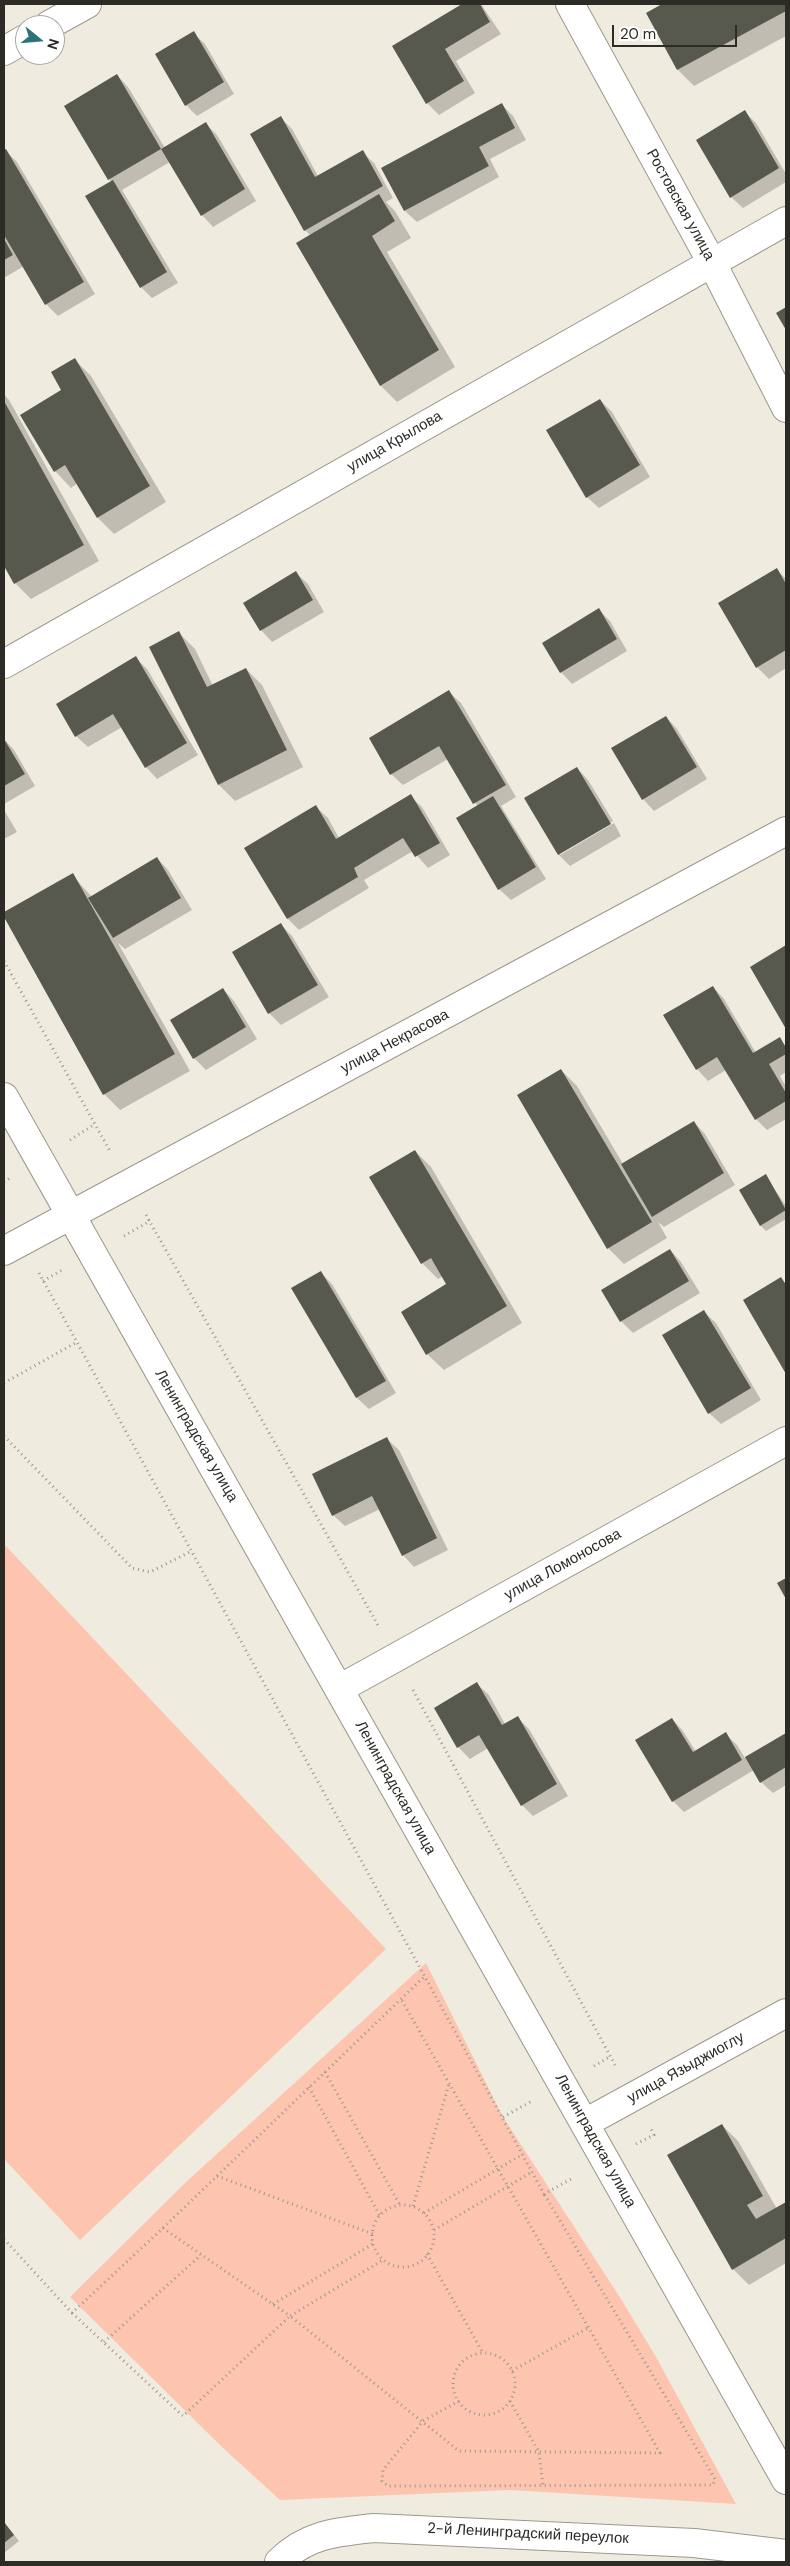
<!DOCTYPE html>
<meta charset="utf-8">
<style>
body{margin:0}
#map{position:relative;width:790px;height:2566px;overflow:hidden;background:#f0ebdf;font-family:"DM Sans",sans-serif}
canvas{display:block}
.frame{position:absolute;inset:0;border:5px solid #2d2b26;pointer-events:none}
.north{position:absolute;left:15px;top:15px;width:50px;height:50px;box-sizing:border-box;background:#fff;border:1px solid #abaaa8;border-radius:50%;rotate:107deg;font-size:14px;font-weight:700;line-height:20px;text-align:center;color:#2d2b26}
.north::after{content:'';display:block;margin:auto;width:18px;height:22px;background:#2a737c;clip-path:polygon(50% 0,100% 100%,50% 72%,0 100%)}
.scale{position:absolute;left:612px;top:25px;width:125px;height:22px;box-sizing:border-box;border:2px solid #2d2b26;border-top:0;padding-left:6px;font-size:15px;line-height:18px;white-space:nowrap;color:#2d2b26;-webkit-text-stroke:4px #fff;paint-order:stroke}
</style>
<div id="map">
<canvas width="790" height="2566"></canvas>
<div class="frame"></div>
<div class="north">N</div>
<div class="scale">20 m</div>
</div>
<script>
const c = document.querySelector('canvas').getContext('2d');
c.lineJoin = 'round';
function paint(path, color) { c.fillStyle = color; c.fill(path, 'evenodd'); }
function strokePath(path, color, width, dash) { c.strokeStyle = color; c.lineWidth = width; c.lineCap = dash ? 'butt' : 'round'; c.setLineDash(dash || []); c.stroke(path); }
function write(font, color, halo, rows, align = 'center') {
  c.font = font + ' "DM Sans",sans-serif'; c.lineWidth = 5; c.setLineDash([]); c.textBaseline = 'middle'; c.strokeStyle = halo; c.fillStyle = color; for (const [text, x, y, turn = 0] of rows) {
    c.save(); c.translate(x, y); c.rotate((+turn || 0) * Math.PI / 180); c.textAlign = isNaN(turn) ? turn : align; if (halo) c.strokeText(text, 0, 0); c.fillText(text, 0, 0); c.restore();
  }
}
paint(new Path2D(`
 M4 1544 386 1949 80 2240 4 2159Z
 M426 1963 503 2117 621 2299 656 2357 736 2504 510 2490 280 2500 223 2448 70 2297 185 2183Z`), '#fdc5af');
paint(new Path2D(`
 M465 4H481L501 34 456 61 475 93 439 115 427 103 393 46Z
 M665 4H786V36L694 86 678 70 647 13Z
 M193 33 205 44 234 94 197 116 186 105Z
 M117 75 128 87 165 148 206 124 217 135 256 201 213 227 202 215 170 162 122 190 178 283 152 298 141 287 111 182 66 106Z
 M502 105 513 116 526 140 490 159 499 177 417 222 405 211 383 168Z
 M745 112 756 123 786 174V182L743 208 731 197Z
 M281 118 292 129 318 176 362 152 374 163 393 198 386 202 395 211 411 238 387 252 455 367 397 402 381 386 297 244 311 236 305 230Z
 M6 151 17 162 95 294 58 316 46 304 24 266 4 278V152Z
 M75 360 91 376 166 502 114 534 98 518 78 483 71 488 55 471 63 390Z
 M4 394 9 400 99 561 31 599 15 583 4 564Z
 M600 400 612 412 650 477 599 508 587 497Z
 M776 569 786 579V668L769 679 757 667Z
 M296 573 308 584 324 612 272 642 261 630Z
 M599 610 610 621 627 651 572 684 561 672Z
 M179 633 195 649 213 686 246 669 262 685 303 767 235 801 219 785 150 647Z
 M136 658 147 669 198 755 157 779 146 767 122 727 88 747 76 736Z
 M449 692 461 703 516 797 501 806 546 879 511 900 499 889 478 807 448 759 403 785 391 774Z
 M666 717 677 729 707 779 654 811 643 799Z
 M4 739 14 750 35 786 4 804Z
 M577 768 588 780 613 821 560 853V855L614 823 621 836 570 866 559 855 526 798Z
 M410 796 422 807 450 855 428 868 413 851 364 880 369 888 299 930 288 919 316 807 328 818 339 838Z
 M4 810 17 832 4 839Z
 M157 858 168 870 192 910 125 949 118 943 190 1071 120 1110 104 1094 4 914 72 875 92 897Z
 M281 925 292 936 329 997 281 1025 269 1013 234 953Z
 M786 947V1027L751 968Z
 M713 987 724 999 756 1053 780 1039 786 1046V1072L780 1076 786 1087V1119L767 1130 756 1119 726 1070 708 1081 697 1069Z
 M223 989 234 1001 257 1039 206 1070 194 1058Z
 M561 1070 577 1086 623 1164 694 1122 705 1134 735 1185 664 1227 658 1222 667 1238 624 1264 608 1248Z
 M415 1151 431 1167 522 1323 444 1370 427 1354 448 1285 443 1276 438 1279 422 1263Z
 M765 1175 786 1206V1219L766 1231 761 1226Z
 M670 1250 681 1262 700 1293 633 1333 621 1321Z
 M320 1272 332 1284 396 1393 369 1409 357 1398 293 1289Z
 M781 1278 786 1284V1372L745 1300Z
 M704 1312 716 1323 761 1400 721 1424 709 1413Z
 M387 1439 399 1450 448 1550 414 1567 403 1555 380 1509 345 1526 333 1515Z
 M477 1684 489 1695 505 1724 518 1718 529 1729 568 1796 533 1816 522 1805 488 1748 470 1759 458 1747Z
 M672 1719 683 1731 696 1752 725 1734 737 1745 745 1758 786 1734V1785L773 1793 761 1782 754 1770 684 1812 673 1801Z
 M722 2125 738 2141 777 2209 786 2204V2263L749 2285 733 2269Z
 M4 2522 19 2541 4 2553Z`), '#0003');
paint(new Path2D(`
 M462 4H480L490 22 445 49 464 81 426 104 392 46Z
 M662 4H786V11L677 70 646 13Z
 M194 31 224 82 185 106 155 54Z
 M117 74 161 149 206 122 245 189 201 216 161 149 108 180 64 106Z
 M502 103 515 128 479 147 489 166 404 211 381 168Z
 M745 110 779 168 730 198 696 140Z
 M281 116 315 177 363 150 383 186 304 231 250 134Z
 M6 149 84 282 45 305 4 235V150Z
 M113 180 167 272 140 288 85 196Z
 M379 194 395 221 372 236 439 350 380 386 296 243Z
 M4 239 13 255 4 260Z
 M786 307V330L776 313Z
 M75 358 150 486 97 518 65 465 54 472 20 415 61 390 51 372Z
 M600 399 640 465 586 498 546 430Z
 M4 401 84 545 14 584 4 566Z
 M777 568 786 584V650L756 668 718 603Z
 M296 571 313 600 260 631 243 603Z
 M599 608 617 639 560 673 542 643Z
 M179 631 207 687 246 668 287 750 218 785 149 647Z
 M136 656 187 743 145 768 113 714 75 737 56 704Z
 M449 690 506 785 473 804 439 746 390 775 369 738Z
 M666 716 697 767 642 800 611 748Z
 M4 739 25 774 4 786Z
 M577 767 611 824 558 855 524 798Z
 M411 794 440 843 415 857 403 838 354 868 358 877 287 919 244 848 316 805 336 839Z
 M493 796 536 867 498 890 456 818Z
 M157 857 181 898 113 938 88 898Z
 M73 873 175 1054 103 1095 4 917V912Z
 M281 923 318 985 268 1014 232 952Z
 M786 945V1029L750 967Z
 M713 986 753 1053 780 1037 786 1048V1054L769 1064 786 1093V1101L755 1120 717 1057 696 1070 663 1015Z
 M223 988 246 1027 193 1059 170 1020Z
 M561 1069 652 1222 607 1249 517 1095Z
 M694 1121 724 1173 652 1217 621 1164Z
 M415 1150 507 1306 426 1355 401 1312 446 1284 431 1258 421 1264 369 1177Z
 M766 1174 786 1210 760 1226 739 1190Z
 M670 1249 689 1281 620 1322 601 1290Z
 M321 1271 386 1381 356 1398 291 1288Z
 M781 1277 786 1285V1374L743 1300Z
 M704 1310 751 1388 708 1414 662 1335Z
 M387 1437 437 1538 402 1556 372 1496 332 1516 312 1474Z
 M786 1578V1599L777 1583Z
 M477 1682 502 1725 518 1716 557 1784 521 1806 479 1735 457 1748 434 1708Z
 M672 1718 693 1752 726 1732 742 1760 672 1802 635 1740Z
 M786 1733V1767L760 1783 745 1757Z
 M722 2124 763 2196 747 2205 756 2219 786 2202V2238L732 2270 667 2155Z
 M4 2522 14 2535 4 2543Z`), '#58594e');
const minor = new Path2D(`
 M570 4 712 263 786 408
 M49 25 87 4
 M4 51 25 39
 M4 664 786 221
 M4 1251 786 831
 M339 1689 786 1441
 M585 2123 786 2013
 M279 2562C307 2534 337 2532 374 2528L694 2543 786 2554`);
const major = new Path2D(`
 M4 1097 786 2480`);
strokePath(minor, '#9d988d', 30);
strokePath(major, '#9d988d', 30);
strokePath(new Path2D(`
 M4 961 111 1153
 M70 1140 95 1124
 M4 1182 10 1178
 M146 1215 379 1627
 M124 1236 150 1221
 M39 1273 544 2194 573 2178
 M43 1281 62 1270
 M4 1383 77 1342
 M4 1436 132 1568 150 1572 192 1551
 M413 1690 615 2065
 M594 2066 611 2056
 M325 2072 400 2205
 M309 2087 380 2216
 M503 2117 532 2101
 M636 2144 654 2135 650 2127
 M217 2176 373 2234
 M372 2236a31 31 0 1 1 62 0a31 31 0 1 1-62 0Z
 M413 2206 449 2084
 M424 2213 523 2154
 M163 2228 426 1975
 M434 2230 532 2172
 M4 2239 72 2313 163 2228 290 2316 383 2260
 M427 2254 483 2353
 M273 2304 373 2244
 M72 2313 183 2416 290 2316 459 2451 660 2453 401 1999
 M104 2342 201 2255
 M453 2384a31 31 0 1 1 62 0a31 31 0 1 1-62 0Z
 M512 2371 588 2328
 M459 2401 423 2421 383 2470 382 2481 388 2486 713 2485 715 2479 544 2194
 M510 2401 539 2452 543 2486`), '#9b978e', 3, [1, 4]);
strokePath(minor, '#fff', 28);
strokePath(major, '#fff', 28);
write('15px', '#2d2b26', '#fff', [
 ["Ростовская улица",680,205,61],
 ["улица Крылова",395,442,-30],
 ["улица Некрасова",395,1042,-28],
 ["Ленинградская улица",196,1436,60],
 ["улица Ломоносова",563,1565,-29],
 ["Ленинградская улица",395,1788,61],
 ["улица Языджиоглу",686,2068,-29],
 ["Ленинградская улица",595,2141,61],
 ["2-й Ленинградский переулок",528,2534,3]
]);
</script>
